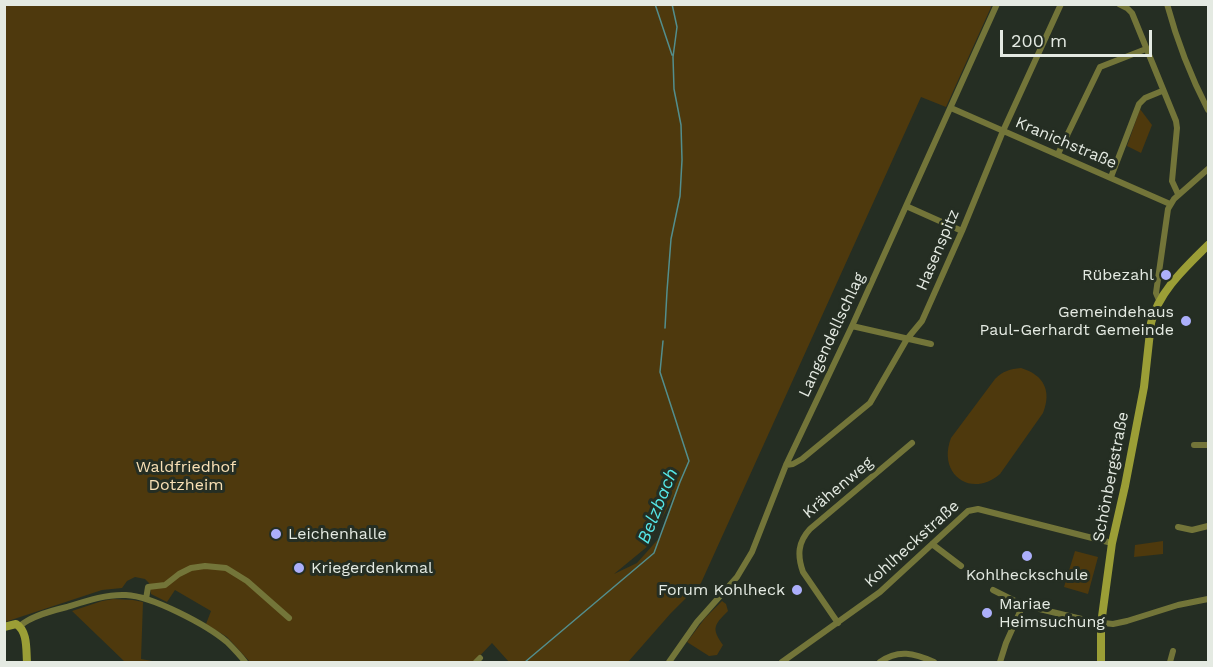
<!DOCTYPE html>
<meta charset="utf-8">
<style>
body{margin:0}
#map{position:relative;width:1213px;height:667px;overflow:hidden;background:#252e23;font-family:"Work Sans",sans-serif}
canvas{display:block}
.frame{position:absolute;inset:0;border:6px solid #e4eae2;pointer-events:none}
.scale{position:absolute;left:1000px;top:30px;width:152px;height:27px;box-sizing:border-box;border:3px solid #e4eae2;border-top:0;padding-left:8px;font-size:18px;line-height:21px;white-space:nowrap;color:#e4eae2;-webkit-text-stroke:4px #252e23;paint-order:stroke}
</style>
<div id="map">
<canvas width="1213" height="667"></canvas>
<div class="frame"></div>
<div class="scale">200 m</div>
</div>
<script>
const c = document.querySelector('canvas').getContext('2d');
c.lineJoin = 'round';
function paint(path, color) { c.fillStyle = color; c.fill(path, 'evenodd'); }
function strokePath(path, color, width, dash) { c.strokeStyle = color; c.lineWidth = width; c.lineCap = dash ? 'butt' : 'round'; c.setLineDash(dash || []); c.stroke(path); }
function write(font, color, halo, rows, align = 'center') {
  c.font = font + ' "Work Sans",sans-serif'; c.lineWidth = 6; c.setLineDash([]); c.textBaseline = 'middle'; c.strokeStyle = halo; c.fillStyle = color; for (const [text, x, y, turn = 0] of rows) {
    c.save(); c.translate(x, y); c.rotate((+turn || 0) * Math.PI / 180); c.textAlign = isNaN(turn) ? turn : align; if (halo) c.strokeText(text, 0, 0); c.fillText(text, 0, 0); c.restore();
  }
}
paint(new Path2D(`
 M5 5H992L946 107 921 97 701 583 671 613 628 662H509L492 643 474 662H250L227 637 206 624 211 611 175 590 167 602 151 594 149 583 145 579 135 577 127 581 122 588 102 590 5 622ZM674 495 661 536 637 563 614 574 648 546Z
 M1140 109 1152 125 1141 153 1127 146Z
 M1021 368C1044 375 1052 391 1043 413L1000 474C971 499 937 474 951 438L995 379C1003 371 1010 369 1021 368Z
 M1163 541V554L1134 557 1135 545Z
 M1075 551 1098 557 1088 594 1064 587Z
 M113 599 133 600 143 602 141 659 158 662H125L72 611 102 601Z
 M722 601 726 604 728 611C714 625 711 628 723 645L717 655 709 656 687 642 705 618Z`), '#4e390d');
strokePath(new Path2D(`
 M655 4 672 55
 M665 328 667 291 671 239 680 196 682 160 681 125 674 89 673 57 677 27 672 4
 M525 662 654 553 680 482 689 461 660 372 663 341`), '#538e8d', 1.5);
strokePath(new Path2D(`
 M1119 4 1127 8 1132 13 1176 121 1177 128 1172 181 1178 194
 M1167 4C1177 41 1191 77 1208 110
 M951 108 1170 204
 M1058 154 1100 67 1146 49
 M1111 177 1139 104 1145 98 1162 91
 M906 206 962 231
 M1159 300 1156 293 1168 209 1174 199 1208 169
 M852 326 931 344
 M1194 445H1208
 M786 465 793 464 802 459 870 403 907 339 922 321 962 231 1003 131 1061 4
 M1178 527 1192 530 1208 526
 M932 544 961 566
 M993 590 1023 605
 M146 599 148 587 165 585 179 574 191 568 205 566 226 568 247 581 289 618
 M838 623 803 572C797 555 798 542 810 529L912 443
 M20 626C30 617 54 610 67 607 86 601 106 594 126 595 152 596 207 625 227 642 233 648 240 655 245 662
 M476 662 480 658
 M669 662 697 622 737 577 752 552 786 465 852 326 997 4
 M782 662 880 592 968 511 978 509 1112 543
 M880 662C898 649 914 653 934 662
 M1000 662 1006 643 1023 605 1094 622 1113 624 1127 621 1178 605 1208 599
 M1170 662 1173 651`), '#737539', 6);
strokePath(new Path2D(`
 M4 627 16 624C28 631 26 650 27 662
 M1101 662V624L1112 543 1125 486 1144 387 1151 323C1159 291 1186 267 1208 245`), '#9b9e36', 8);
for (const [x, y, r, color] of [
 [1166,275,6,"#acaffb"],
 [1186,321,6,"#acaffb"],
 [276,534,6,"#acaffb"],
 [1027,556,6,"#acaffb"],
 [299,568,6,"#acaffb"],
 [797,590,6,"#acaffb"],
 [987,613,6,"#acaffb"]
]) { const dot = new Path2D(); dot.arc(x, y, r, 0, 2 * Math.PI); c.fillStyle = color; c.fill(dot); strokePath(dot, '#252e23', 2); }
write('16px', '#e4eae2', '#252e23', [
 ["Kranichstraße",1066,143,23],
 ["Hasenspitz",938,250,-67],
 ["Langendellschlag",832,335,-65],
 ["Schönbergstraße",1111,477,-79],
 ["Krähenweg",838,488,-40],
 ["Kohlheckstraße",912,544,-42]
]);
write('16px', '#e4eae2', '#252e23', [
 ["Rübezahl",1154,275],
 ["Gemeindehaus",1174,312],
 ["Paul-Gerhardt Gemeinde",1174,330],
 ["Leichenhalle",288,534,"left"],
 ["Kriegerdenkmal",311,568,"left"],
 ["Kohlheckschule",1027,575,"center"],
 ["Forum Kohlheck",785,590],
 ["Mariae",999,604,"left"],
 ["Heimsuchung",999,622,"left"]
], 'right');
write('16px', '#f8e0b5', '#252e23', [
 ["Waldfriedhof",186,467],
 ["Dotzheim",186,485]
]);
write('italic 18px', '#55e7e8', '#252e23', [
 ["Belzbach",658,506,-68]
]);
</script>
